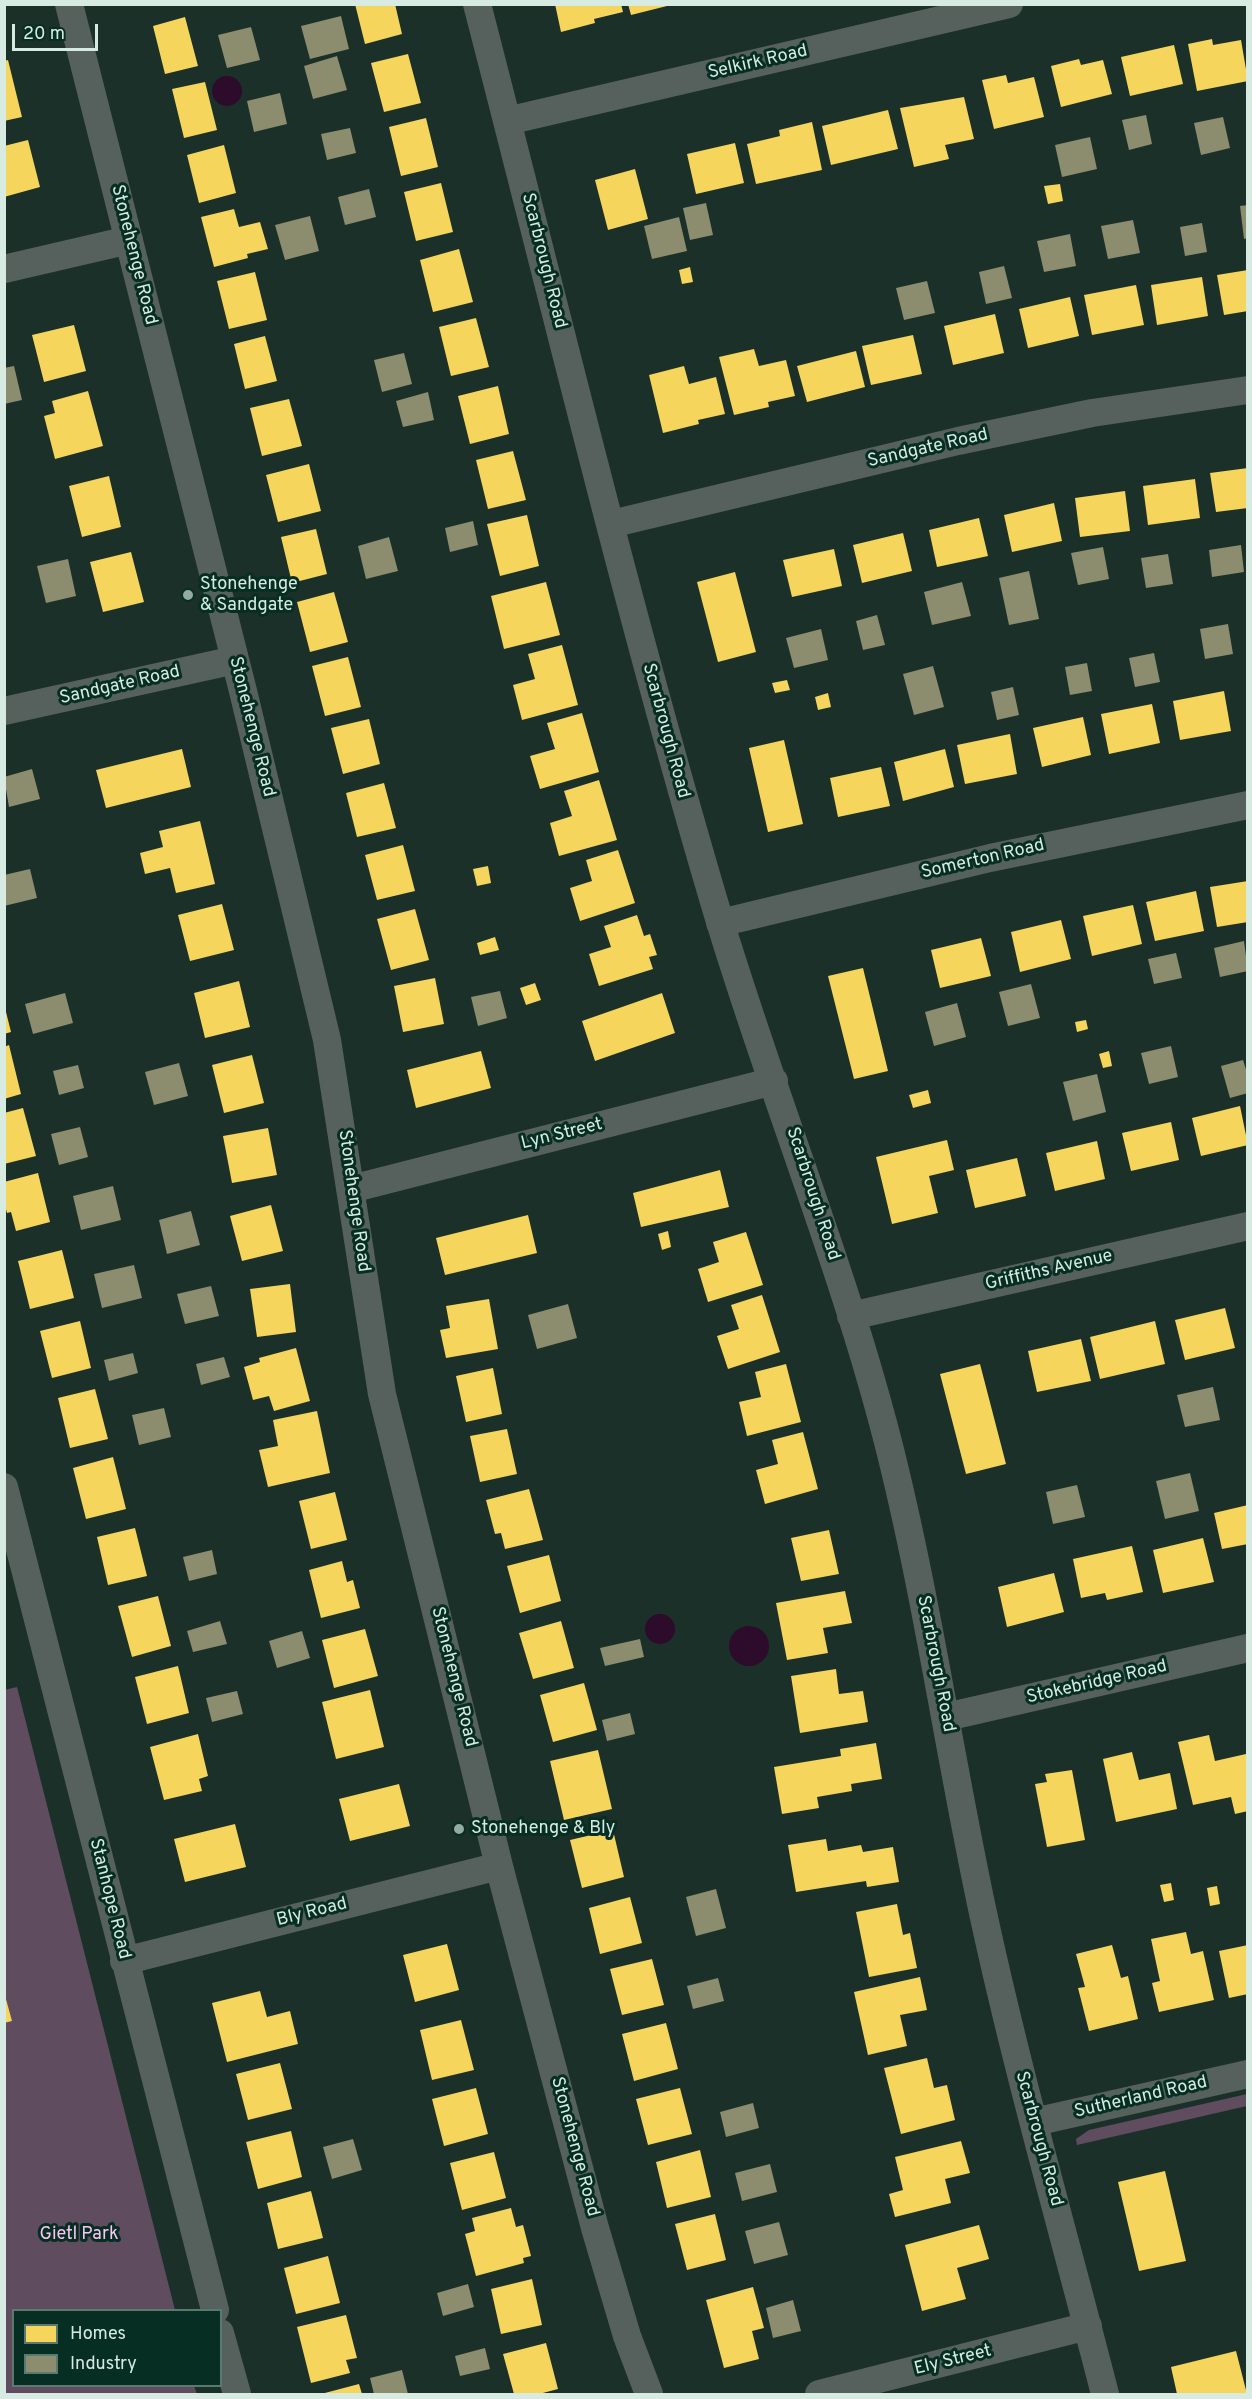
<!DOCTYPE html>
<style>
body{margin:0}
#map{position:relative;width:1252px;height:2399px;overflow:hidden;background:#1b3028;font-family:Overpass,sans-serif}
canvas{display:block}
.frame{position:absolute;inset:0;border:6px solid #d7ebe2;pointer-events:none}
.legend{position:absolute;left:12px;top:2309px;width:210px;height:78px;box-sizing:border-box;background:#062e22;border:2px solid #5a7a6f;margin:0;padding:8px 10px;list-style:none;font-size:18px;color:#d7ebe2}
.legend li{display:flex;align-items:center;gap:12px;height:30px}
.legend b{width:30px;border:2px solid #5a7a6f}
.scale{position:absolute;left:12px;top:24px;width:86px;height:27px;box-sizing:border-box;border:3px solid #d7ebe2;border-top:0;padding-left:8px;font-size:18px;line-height:21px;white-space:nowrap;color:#d7ebe2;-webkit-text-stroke:4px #062e22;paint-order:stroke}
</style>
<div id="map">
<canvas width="1252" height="2399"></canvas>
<div class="frame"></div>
<ul class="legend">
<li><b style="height:16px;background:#f6d55c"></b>Homes</li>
<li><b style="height:16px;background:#8c8c6e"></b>Industry</li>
</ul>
<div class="scale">20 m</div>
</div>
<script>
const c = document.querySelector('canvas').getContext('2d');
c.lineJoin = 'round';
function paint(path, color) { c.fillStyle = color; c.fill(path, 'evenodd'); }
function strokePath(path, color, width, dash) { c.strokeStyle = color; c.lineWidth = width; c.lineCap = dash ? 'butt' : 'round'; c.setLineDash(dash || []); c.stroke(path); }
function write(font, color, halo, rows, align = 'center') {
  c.font = font + ' Overpass,sans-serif'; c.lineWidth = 6; c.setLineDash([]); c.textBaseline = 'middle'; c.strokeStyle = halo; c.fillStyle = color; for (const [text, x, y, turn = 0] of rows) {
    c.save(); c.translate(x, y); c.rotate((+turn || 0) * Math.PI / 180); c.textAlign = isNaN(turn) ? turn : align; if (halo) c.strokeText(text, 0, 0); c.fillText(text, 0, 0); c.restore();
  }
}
paint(new Path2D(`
 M17 1687 175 2310H14V2386H194L197 2394H5L4 1690Z
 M1247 2094V2106L1077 2145 1076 2139 1089 2130Z`), '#5f4c5e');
paint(new Path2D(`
 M212 91a15 15 0 1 1 30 0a15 15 0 1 1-30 0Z
 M645 1629a15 15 0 1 1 30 0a15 15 0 1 1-30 0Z
 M729 1646a20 20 0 1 1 40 0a20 20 0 1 1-40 0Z`), '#2c0b2b');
paint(new Path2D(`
 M355 4H395L402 34 365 44Z
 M555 4H621L623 12 594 19 595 23 561 32Z
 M628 4H671V5L631 15Z
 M185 17 198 66 165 74 153 26Z
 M1212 39 1213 45 1241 40 1248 81 1197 91 1188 44Z
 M1174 45 1183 84 1130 96 1121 57Z
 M408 54 421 103 384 112 371 63Z
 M1079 59 1081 65 1103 60 1112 94 1061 107 1051 66Z
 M8 60 22 117 4 121V61Z
 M1006 75 1008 83 1034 77 1044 117 994 129 982 80Z
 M205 82 217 130 184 138 172 89Z
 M964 97 974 139 945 145 949 159 914 167 900 108Z
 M888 110 898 149 831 165 822 126Z
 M426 118 438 167 401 176 389 127Z
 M812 122 822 170 756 184 747 144 780 136 779 130Z
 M28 140 40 187 4 197V146Z
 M735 143 744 183 696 194 687 154Z
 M224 145 236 193 199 203 187 155Z
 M635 169 648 219 608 230 595 180Z
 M441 183 453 232 416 241 404 192Z
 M1060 184 1063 201 1048 204 1044 186Z
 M234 209 239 227 260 222 268 249 247 254 248 258 214 267 201 217Z
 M459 249 473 302 433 312 420 260Z
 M690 267 693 282 682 284 679 270Z
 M1248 270V311L1224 315 1217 275Z
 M255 272 267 320 229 329 217 281Z
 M1202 277 1208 316 1157 325 1151 285Z
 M1136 285 1144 325 1092 335 1084 295Z
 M1070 297 1079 336 1028 348 1019 309Z
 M995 314 1004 353 953 365 944 326Z
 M476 318 489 367 451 376 439 327Z
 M74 325 86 371 44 382 32 335Z
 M913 335 922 374 871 385 862 346Z
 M265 336 277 381 245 389 234 344Z
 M754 349 759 366 786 360 795 396 768 402 769 407 734 415 719 357Z
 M856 351 865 387 807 402 797 366Z
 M684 366 689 384 716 377 725 414 698 420 699 424 663 433 649 375Z
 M498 386 509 434 470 444 458 396Z
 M88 391 103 446 55 459 44 416 55 413 52 401Z
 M289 399 302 446 262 456 250 408Z
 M513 451 526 500 488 509 476 460Z
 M309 464 321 511 278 522 266 475Z
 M1248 468V508L1216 512 1210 473Z
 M109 476 121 527 82 537 69 486Z
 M1195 479 1200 518 1148 525 1143 486Z
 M1125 491 1130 531 1080 537 1075 498Z
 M1054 503 1062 541 1012 552 1004 515Z
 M527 515 539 566 500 576 487 524Z
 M979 518 988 556 937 567 929 530Z
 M316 529 327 574 292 583 281 537Z
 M903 533 912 571 862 583 853 545Z
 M834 549 842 586 792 597 783 560Z
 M131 552 144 602 103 612 90 562Z
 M735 572 756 652 718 662 697 582Z
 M546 582 560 635 504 649 491 596Z
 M334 592 348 642 310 652 297 602Z
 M562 645 578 705 522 720 513 685 535 679 528 654Z
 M348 657 361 707 325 716 312 666Z
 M787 680 790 690 775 693 772 683Z
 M1224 691 1231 731 1180 740 1173 701Z
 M828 693 831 707 818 710 815 697Z
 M1152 704 1160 743 1109 754 1101 714Z
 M582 713 599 772 540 789 530 756 555 749 547 723Z
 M1083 717 1091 755 1042 767 1033 728Z
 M369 719 380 764 343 774 331 728Z
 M1010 734 1017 774 965 784 957 745Z
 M784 740 803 824 768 832 749 748Z
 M182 749 191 787 106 808 96 770Z
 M945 749 954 787 903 801 894 762Z
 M881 767 890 806 838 817 830 778Z
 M599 780 617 840 559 856 550 823 572 816 564 791Z
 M384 783 396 828 357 837 346 793Z
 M200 821 215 884 176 893 170 868 145 874 140 853 163 847 159 831Z
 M403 845 415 891 377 900 365 855Z
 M618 850 635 903 580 921 570 888 592 881 586 860Z
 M488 866 491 883 477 886 473 869Z
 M1248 881V922L1217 927 1210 887Z
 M1196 891 1204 931 1155 941 1146 902Z
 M222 904 234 950 190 961 178 915Z
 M1133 905 1142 944 1092 956 1083 916Z
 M415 909 429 960 391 970 377 919Z
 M637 915 644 936 650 934 657 955 649 957 653 969 599 986 589 954 611 947 604 926Z
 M1061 920 1071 959 1020 972 1011 932Z
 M495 937 499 950 480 955 477 943Z
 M981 938 991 976 940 988 931 950Z
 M863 968 888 1071 854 1079 828 976Z
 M435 978 444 1024 403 1032 394 986Z
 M239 981 250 1027 205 1038 194 993Z
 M535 983 541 1000 526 1005 520 988Z
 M662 993 675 1033 595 1061 582 1021Z
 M5 1008 11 1032 4 1034V1009Z
 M1086 1020 1088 1029 1077 1032 1075 1022Z
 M9 1045 21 1094 4 1099V1047Z
 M481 1051 491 1088 416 1108 407 1070Z
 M1109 1051 1112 1066 1103 1068 1099 1054Z
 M252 1055 264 1103 224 1113 212 1065Z
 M928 1090 931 1103 913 1108 909 1095Z
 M1240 1106 1248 1145 1201 1156 1192 1118Z
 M23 1108 36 1156 4 1164V1113Z
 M1171 1122 1179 1160 1131 1171 1122 1133Z
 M268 1128 277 1175 232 1183 223 1136Z
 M947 1140 954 1170 929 1176 938 1213 892 1224 876 1157Z
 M1097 1141 1105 1179 1055 1191 1046 1153Z
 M1017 1158 1026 1196 975 1208 966 1170Z
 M720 1170 729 1207 641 1227 633 1193Z
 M38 1173 50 1222 16 1231 11 1212 7 1213 4 1202V1182Z
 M271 1205 283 1251 242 1261 230 1216Z
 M528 1215 537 1253 445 1275 436 1238Z
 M668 1231 671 1247 662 1250 658 1234Z
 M746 1232 763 1285 708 1302 698 1269 719 1262 713 1242Z
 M62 1250 74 1298 30 1309 18 1261Z
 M290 1284 296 1332 257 1337 250 1289Z
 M762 1295 780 1352 728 1369 717 1336 739 1329 731 1305Z
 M489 1299 498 1349 446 1358 440 1330 450 1328 446 1306Z
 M1225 1308 1235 1348 1185 1360 1175 1320Z
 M80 1321 91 1368 52 1378 40 1331Z
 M1155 1321 1165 1364 1100 1379 1090 1337Z
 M1081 1339 1091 1381 1037 1392 1028 1351Z
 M296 1348 310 1401 274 1411 269 1396 253 1400 244 1367 260 1362 259 1358Z
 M786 1364 801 1422 747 1436 739 1402 761 1397 755 1372Z
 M980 1364 1006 1464 966 1474 940 1374Z
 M493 1368 502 1414 466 1422 456 1376Z
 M95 1389 108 1439 70 1448 58 1398Z
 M317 1411 330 1473 268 1487 259 1450 278 1446 273 1420Z
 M507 1429 517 1474 480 1482 470 1436Z
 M803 1432 818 1489 765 1504 756 1470 778 1464 772 1440Z
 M113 1457 126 1509 86 1519 73 1468Z
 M529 1489 543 1540 505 1549 501 1533 495 1534 486 1500Z
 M335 1492 347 1540 311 1549 299 1501Z
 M1248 1505V1544L1222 1549 1214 1513Z
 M135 1528 147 1576 108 1585 97 1537Z
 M829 1530 839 1574 801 1581 791 1538Z
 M1203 1538 1214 1582 1163 1593 1153 1550Z
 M1132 1546 1143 1592 1107 1600 1105 1593 1081 1598 1073 1559Z
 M549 1555 561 1601 520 1613 507 1566Z
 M342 1561 347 1582 353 1580 360 1608 321 1618 309 1570Z
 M1054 1573 1064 1612 1007 1627 998 1587Z
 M845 1591 852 1623 823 1628 828 1653 787 1660 776 1603Z
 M158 1596 171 1646 132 1657 118 1606Z
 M561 1621 574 1668 533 1679 519 1633Z
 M365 1629 378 1676 334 1688 322 1640Z
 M178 1666 189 1713 147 1724 135 1677Z
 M836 1669 839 1694 863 1691 868 1722 800 1733 791 1676Z
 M584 1683 597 1730 553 1742 540 1695Z
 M370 1690 384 1747 336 1759 322 1702Z
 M198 1734 208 1776 199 1779 202 1791 164 1800 150 1747Z
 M1209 1735 1215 1761 1246 1754 1248 1811 1235 1814 1231 1797 1193 1805 1178 1742Z
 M876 1743 882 1779 851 1784 852 1791 817 1797 819 1808 782 1814 774 1767 841 1756 840 1749Z
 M598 1750 612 1809 564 1820 550 1761Z
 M1132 1752 1139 1780 1170 1773 1177 1809 1116 1822 1103 1759Z
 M1072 1770 1085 1840 1047 1847 1035 1784 1047 1782 1045 1774Z
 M399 1784 410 1826 350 1841 339 1799Z
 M235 1824 246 1867 185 1882 174 1839Z
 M613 1830 624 1877 582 1888 570 1840Z
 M826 1839 828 1851 861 1845 863 1852 893 1847 899 1882 867 1887 866 1881 796 1892 788 1845Z
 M1171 1883 1174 1900 1164 1902 1160 1885Z
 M1217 1886 1220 1904 1210 1906 1207 1888Z
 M630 1897 642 1943 600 1954 589 1908Z
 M897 1904 903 1935 910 1933 917 1968 869 1977 856 1912Z
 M1186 1932 1191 1954 1203 1951 1214 2000 1159 2012 1152 1983 1160 1981 1151 1939Z
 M447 1944 459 1990 415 2002 403 1955Z
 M1112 1945 1121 1978 1128 1976 1138 2019 1089 2031 1078 1988 1085 1987 1076 1954Z
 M1248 1945V1994L1229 1998 1219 1951Z
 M652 1959 664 2005 622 2015 610 1969Z
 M920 1977 927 2010 900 2015 907 2046 868 2055 854 1992Z
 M260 1991 267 2017 290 2011 298 2044 227 2062 212 2003Z
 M4 1992 12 2021 4 2023Z
 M461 2020 474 2070 432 2080 420 2030Z
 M666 2023 678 2069 634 2081 622 2034Z
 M927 2058 934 2088 947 2085 955 2120 901 2134 884 2068Z
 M280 2063 292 2109 248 2120 236 2074Z
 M476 2088 488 2134 444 2146 432 2099Z
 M680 2088 692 2134 648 2145 636 2099Z
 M291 2131 302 2177 258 2189 246 2142Z
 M961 2141 970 2173 945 2179 951 2203 895 2217 889 2194 903 2190 895 2157Z
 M700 2150 711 2197 667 2208 656 2162Z
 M494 2152 506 2198 462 2210 450 2163Z
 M1165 2171 1186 2261 1139 2271 1118 2182Z
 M311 2191 323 2238 278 2249 267 2203Z
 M511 2208 516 2227 523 2225 531 2256 523 2258 524 2263 476 2276 465 2234 475 2231 472 2218Z
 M715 2214 726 2260 687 2270 675 2224Z
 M979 2225 989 2259 957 2268 966 2299 922 2311 905 2245Z
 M328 2256 340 2303 296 2314 284 2268Z
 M532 2279 542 2325 501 2334 491 2289Z
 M753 2287 764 2328 752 2331 759 2359 724 2368 706 2300Z
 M346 2315 357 2358 346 2360 350 2373 311 2383 297 2327Z
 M546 2343 558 2389 539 2394H514L503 2354Z
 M1236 2351 1247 2394H1177L1171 2367Z
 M359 2384 362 2394H321Z`), '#f6d55c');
paint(new Path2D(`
 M341 16 349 49 310 59 301 26Z
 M251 27 260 60 227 68 218 35Z
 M337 56 347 90 313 99 304 66Z
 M280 93 287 124 254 132 247 101Z
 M1146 115 1152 144 1129 150 1122 120Z
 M1223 117 1230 148 1201 155 1194 123Z
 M350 128 356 153 327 160 321 134Z
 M1090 137 1097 169 1062 177 1055 145Z
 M369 189 376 217 345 225 338 197Z
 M706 203 713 235 690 240 683 208Z
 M1248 205V238L1244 239 1240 206Z
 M310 216 319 251 285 260 275 225Z
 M679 217 687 251 652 259 644 226Z
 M1133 220 1140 253 1108 259 1101 226Z
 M1202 223 1207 252 1185 256 1180 227Z
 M1070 234 1076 266 1044 272 1037 241Z
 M1004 266 1012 298 986 304 979 272Z
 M927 281 935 313 904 320 896 288Z
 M404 353 412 384 382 392 374 360Z
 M14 366 22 400 4 404V368Z
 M428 392 434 420 403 427 396 401Z
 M473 521 478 545 450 552 445 528Z
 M389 537 398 571 366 579 358 546Z
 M1241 545 1244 572 1212 577 1209 550Z
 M1103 547 1109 579 1078 585 1071 553Z
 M1168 554 1173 584 1146 588 1141 558Z
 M68 559 76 596 46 603 37 566Z
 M1029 571 1039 619 1009 625 999 578Z
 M962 582 971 616 932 625 924 592Z
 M877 615 885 645 863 650 856 621Z
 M1228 624 1233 654 1205 659 1200 629Z
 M821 629 828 660 794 668 786 638Z
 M1154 653 1160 682 1135 687 1129 658Z
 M1087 663 1092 691 1070 695 1065 667Z
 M933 666 944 707 914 715 903 674Z
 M1013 687 1019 715 997 720 991 692Z
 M32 769 40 799 9 807 4 777Z
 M30 869 37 898 4 906V875Z
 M1244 941 1248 971 1220 977 1214 948Z
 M1176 953 1182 978 1154 984 1148 959Z
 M1031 984 1040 1018 1008 1026 999 992Z
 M500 991 507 1018 478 1026 471 997Z
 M65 993 73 1023 33 1034 25 1004Z
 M957 1003 966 1037 934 1046 925 1012Z
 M1171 1046 1178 1077 1149 1084 1141 1053Z
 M1243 1060 1248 1076V1093L1230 1098 1221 1066Z
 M179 1063 188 1096 154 1105 145 1072Z
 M78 1065 84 1088 59 1095 53 1071Z
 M1097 1074 1106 1112 1073 1121 1063 1082Z
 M80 1127 88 1157 59 1165 51 1134Z
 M113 1186 121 1220 81 1230 73 1196Z
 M191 1211 200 1245 167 1254 159 1220Z
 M134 1265 142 1298 102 1308 94 1274Z
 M211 1286 219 1316 185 1324 177 1294Z
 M568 1304 577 1338 537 1349 528 1315Z
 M133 1353 138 1373 109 1381 104 1360Z
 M224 1357 230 1377 201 1385 196 1364Z
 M1213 1387 1220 1420 1185 1427 1177 1395Z
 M164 1408 171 1437 139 1445 132 1415Z
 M1190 1473 1199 1511 1165 1519 1156 1481Z
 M1077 1485 1085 1517 1053 1524 1046 1492Z
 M212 1550 217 1574 189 1581 183 1557Z
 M220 1621 227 1644 193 1652 187 1631Z
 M302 1631 310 1658 277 1668 269 1641Z
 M640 1639 644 1657 605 1666 600 1648Z
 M237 1691 243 1714 212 1722 206 1698Z
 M630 1713 635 1734 607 1741 602 1720Z
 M716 1889 726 1928 696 1936 686 1897Z
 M718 1978 724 2001 693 2009 687 1986Z
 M753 2103 759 2128 726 2137 720 2112Z
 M353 2139 362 2170 332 2179 323 2147Z
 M770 2164 777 2192 742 2201 735 2173Z
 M779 2222 788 2255 754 2264 745 2231Z
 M468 2284 474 2307 443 2316 437 2293Z
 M793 2300 801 2331 773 2338 766 2308Z
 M485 2348 490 2369 460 2376 455 2356Z
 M402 2370 408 2394H374L370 2378Z`), '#8c8c6e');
strokePath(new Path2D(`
 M69 4 243 691 327 1040 382 1394 499 1866 595 2228 627 2336 649 2394
 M477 4C555 305 627 608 715 905 768 1084 840 1257 887 1438 927 1594 949 1755 983 1913 1018 2075 1064 2234 1105 2394
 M507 121 1009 4
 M4 269 129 240
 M611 524 958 441 1092 413 1248 390
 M4 711 235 660
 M720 923 990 858 1248 805
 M351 1189 774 1081
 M851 1316 1248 1226
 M4 1487 215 2310
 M946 1717 1248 1648
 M124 1961 499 1866
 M1034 2122 1248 2074
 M220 2333 237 2394
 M819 2394 1088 2326`), '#56615d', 28);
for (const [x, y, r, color] of [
 [188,595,6,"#95aaa1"],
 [459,1829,6,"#95aaa1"]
]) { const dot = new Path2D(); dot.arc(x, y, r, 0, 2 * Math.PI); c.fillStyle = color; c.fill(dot); strokePath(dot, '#062e22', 2); }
write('18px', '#d7ebe2', '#062e22', [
 ["Selkirk Road",758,63,-13],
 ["Stonehenge Road",133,255,76],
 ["Scarbrough Road",543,261,76],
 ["Sandgate Road",928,449,-13],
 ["Sandgate Road",120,686,-13],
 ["Stonehenge Road",251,727,76],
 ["Scarbrough Road",665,731,75],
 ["Somerton Road",983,860,-13],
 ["Lyn Street",562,1135,-14],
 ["Scarbrough Road",812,1194,72],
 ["Stonehenge Road",353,1201,82],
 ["Griffiths Avenue",1049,1271,-13],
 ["Scarbrough Road",935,1664,79],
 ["Stonehenge Road",453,1677,76],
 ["Stokebridge Road",1097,1683,-13],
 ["Stanhope Road",109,1899,76],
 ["Bly Road",312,1913,-14],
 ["Sutherland Road",1141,2098,-13],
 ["Scarbrough Road",1038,2139,75],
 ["Stonehenge Road",574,2147,75],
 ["Ely Street",953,2361,-14]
]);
write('18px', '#d7ebe2', '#062e22', [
 ["Stonehenge",200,585],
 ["& Sandgate",200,606],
 ["Stonehenge & Bly",471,1829]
], 'left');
write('18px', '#fcc4f3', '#062e22', [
 ["Gietl Park",79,2235]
]);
</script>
